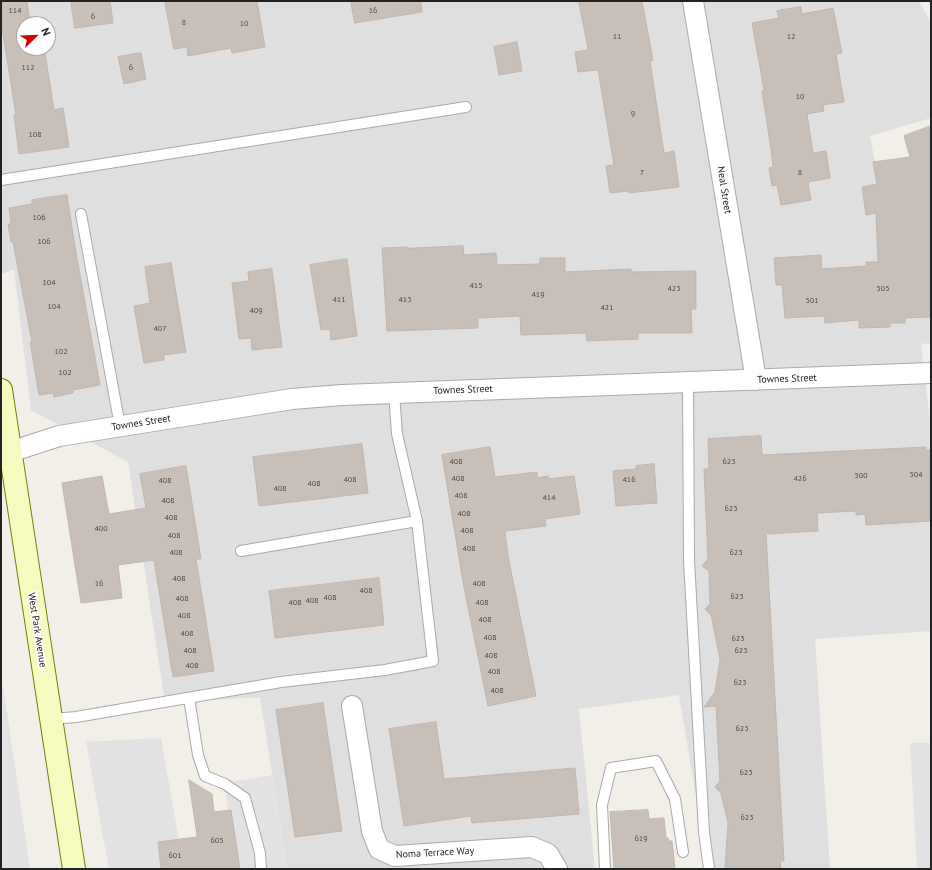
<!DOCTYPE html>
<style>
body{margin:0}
#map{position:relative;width:932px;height:870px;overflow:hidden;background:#f2efe9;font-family:"PT Sans",sans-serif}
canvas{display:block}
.frame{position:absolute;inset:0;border:2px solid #222;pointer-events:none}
.north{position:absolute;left:16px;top:16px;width:40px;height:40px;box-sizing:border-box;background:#fff;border:1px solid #a7a7a7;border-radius:50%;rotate:67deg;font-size:11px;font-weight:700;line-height:16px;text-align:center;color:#222}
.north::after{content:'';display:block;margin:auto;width:14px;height:18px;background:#d40000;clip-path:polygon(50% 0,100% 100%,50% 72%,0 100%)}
</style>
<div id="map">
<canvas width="932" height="870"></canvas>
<div class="frame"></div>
<div class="north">N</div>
</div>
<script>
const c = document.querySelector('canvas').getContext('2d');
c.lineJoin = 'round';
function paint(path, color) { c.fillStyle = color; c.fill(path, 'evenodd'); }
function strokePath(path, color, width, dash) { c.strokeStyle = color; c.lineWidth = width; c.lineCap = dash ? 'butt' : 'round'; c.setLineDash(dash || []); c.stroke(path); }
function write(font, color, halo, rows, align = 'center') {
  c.font = font + ' "PT Sans",sans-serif'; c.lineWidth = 3; c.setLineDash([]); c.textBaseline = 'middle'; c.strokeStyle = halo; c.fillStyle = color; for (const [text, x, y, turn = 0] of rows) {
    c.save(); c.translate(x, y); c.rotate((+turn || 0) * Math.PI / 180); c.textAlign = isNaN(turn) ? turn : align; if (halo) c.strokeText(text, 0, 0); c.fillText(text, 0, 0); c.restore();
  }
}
paint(new Path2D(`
 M1 1H919L931 24V118L870 136 888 234 931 233V343L921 344 931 427V631L815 639 830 869H708L679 695 579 709 595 869H287L260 697 165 703 128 462 31 410 14 270 1 274ZM24 24H48V48H24Z`), '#e0dfdf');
paint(new Path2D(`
 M1 678 4 692 30 869H1Z
 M161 738 179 840 158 843 161 869H109L86 742Z
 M910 743H931V869H917Z
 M272 775 287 869H237L224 783Z`), '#e2e2e2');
const building = new Path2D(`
 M1 1H27L30 24H24V48H34L35 55 45 53 54 110 63 108 69 147 19 154 14 115H16L3 34H1Z
 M71 1H110L113 23 75 28Z
 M165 1H257L265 47 232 53 231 48 188 56 187 47 174 49Z
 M351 1H421L422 12 355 23Z
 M579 1H642L653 60 650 61 664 153 674 151 679 187 629 193V191L610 193 606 166 614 165 598 70 578 72 575 52 588 50Z
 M801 7 802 14 833 8 842 53 836 54 844 102 823 105 824 111 807 114 813 153 826 151 830 178 808 182 811 200 781 205 777 185 772 186 769 168 773 167 771 149 762 91 764 90 752 23 779 18 777 11Z
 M517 42 522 71 499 75 494 47Z
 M141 53 146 79 124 84 118 57Z
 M931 126V317L905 318V323H890V327L859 328V320L825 323 824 316 785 318 782 285H776L774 258 821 255 822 269 866 266V262H878L876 213 866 215 862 187 877 184 873 162 910 157 904 136Z
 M67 195 76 253 100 385 73 390V393L54 397 53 393 39 395 30 342H32L13 242H11L8 224H11L9 208 32 204V200Z
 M463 246 464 255 496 253 497 265 540 264V258H565V272L631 269V272L696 271V309H691L692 333H638V339L587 341 586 333 521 335 520 316 478 318V328L387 331 382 248 408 247V248Z
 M347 259 357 336 331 340 330 329 321 330 310 265Z
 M171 263 186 352 164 355V360L144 363 134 306 150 303 145 267Z
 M272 269 282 347 252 350 251 338 239 339 232 283 249 281 248 272Z
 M761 436 762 455 926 447V450H931V521L866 525 865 514 856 515V511L817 513 818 531 766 534 784 861H780L781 869H725L728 823 721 793 715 787 720 781 716 706 704 707 715 692 720 659 711 615 705 609 710 604 709 571 702 566 708 559 704 469H709L708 439Z
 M362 444 368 493 259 506 253 457Z
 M490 447 495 477 537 472V478L548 476 549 479 574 476 580 514 545 519 546 526 505 531 508 556 536 696 488 706 463 582 442 455Z
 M654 464 657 503 616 506 613 471 636 469V466Z
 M186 466 201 559H196L214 671 173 677 154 560 118 565 122 598 81 603 62 483 102 476 109 514 146 508 140 474Z
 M379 578 384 625 275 638 269 591Z
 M323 703 342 831 295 837 276 710Z
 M436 722 444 779 575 768 579 814 472 823 471 816 404 826 389 729Z
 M189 780 212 794 214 812 231 810 240 869H161L158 842 197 837Z
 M648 810 649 819 664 818 666 838H668L669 841H672L675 869H614L610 812Z`);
paint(building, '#c7bfb8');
strokePath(building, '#c4b6ab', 1);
const lane = new Path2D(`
 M1 180 466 107
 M81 214 120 426
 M688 383 689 560 704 832 709 869
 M241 551 417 521
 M189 698 198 755 205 776 225 784 245 798 260 853 261 869
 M51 719 76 717 281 682 385 670 433 661 417 521 397 434 394 393
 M605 869 602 805 611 768 656 761 675 799 683 852`);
const street = new Path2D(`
 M693 1 756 380
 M10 452 59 436 292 399 342 395 931 373
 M352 706 372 831 379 849 395 856 532 847 548 854 557 869`);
const secondary = new Path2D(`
 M1 390 74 869`);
strokePath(lane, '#a9a9a9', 12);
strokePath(street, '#a9a9a9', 22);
strokePath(secondary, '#707d05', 24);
strokePath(lane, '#fff', 10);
strokePath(street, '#fff', 20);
strokePath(secondary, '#f7fabf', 22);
write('8px', '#4b4948', null, [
 ["114",15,11],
 ["16",373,11],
 ["6",93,17],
 ["8",184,23],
 ["10",244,24],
 ["11",617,37],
 ["12",791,37],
 ["112",28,68],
 ["6",131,68],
 ["10",800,97],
 ["9",633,114],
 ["108",35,135],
 ["7",642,173],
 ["8",800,173],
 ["106",39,218],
 ["106",44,242],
 ["104",49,283],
 ["415",476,286],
 ["423",674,289],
 ["505",883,289],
 ["419",538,295],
 ["411",339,300],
 ["413",405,300],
 ["501",812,301],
 ["104",54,307],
 ["421",607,308],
 ["409",256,311],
 ["407",160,329],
 ["102",61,352],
 ["102",65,373],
 ["408",456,462],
 ["623",729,462],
 ["504",916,475],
 ["500",861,476],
 ["408",458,479],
 ["426",800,479],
 ["408",350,480],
 ["416",629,480],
 ["408",165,481],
 ["408",314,484],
 ["408",280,489],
 ["408",461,496],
 ["414",549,498],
 ["408",168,501],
 ["623",731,509],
 ["408",464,514],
 ["408",171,518],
 ["400",101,529],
 ["408",467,531],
 ["408",174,536],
 ["408",469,549],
 ["408",176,553],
 ["623",736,553],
 ["408",179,579],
 ["16",99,584],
 ["408",479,584],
 ["408",366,591],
 ["623",737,597],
 ["408",330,598],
 ["408",182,599],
 ["408",312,601],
 ["408",295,603],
 ["408",482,603],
 ["408",184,616],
 ["408",485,620],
 ["408",187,634],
 ["408",490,638],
 ["623",738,639],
 ["408",190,651],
 ["623",741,651],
 ["408",491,656],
 ["408",192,666],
 ["408",494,672],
 ["623",740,683],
 ["408",497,691],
 ["623",742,729],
 ["623",746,773],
 ["623",747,818],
 ["619",641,839],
 ["605",217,841],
 ["601",175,856]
]);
write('10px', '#222', '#fff', [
 ["Neal Street",724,190,81],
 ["Townes Street",787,379,-2],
 ["Townes Street",463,390,-2],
 ["Townes Street",141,423,-9],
 ["West Park Avenue",37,630,81],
 ["Noma Terrace Way",435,853,-3]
]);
</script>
